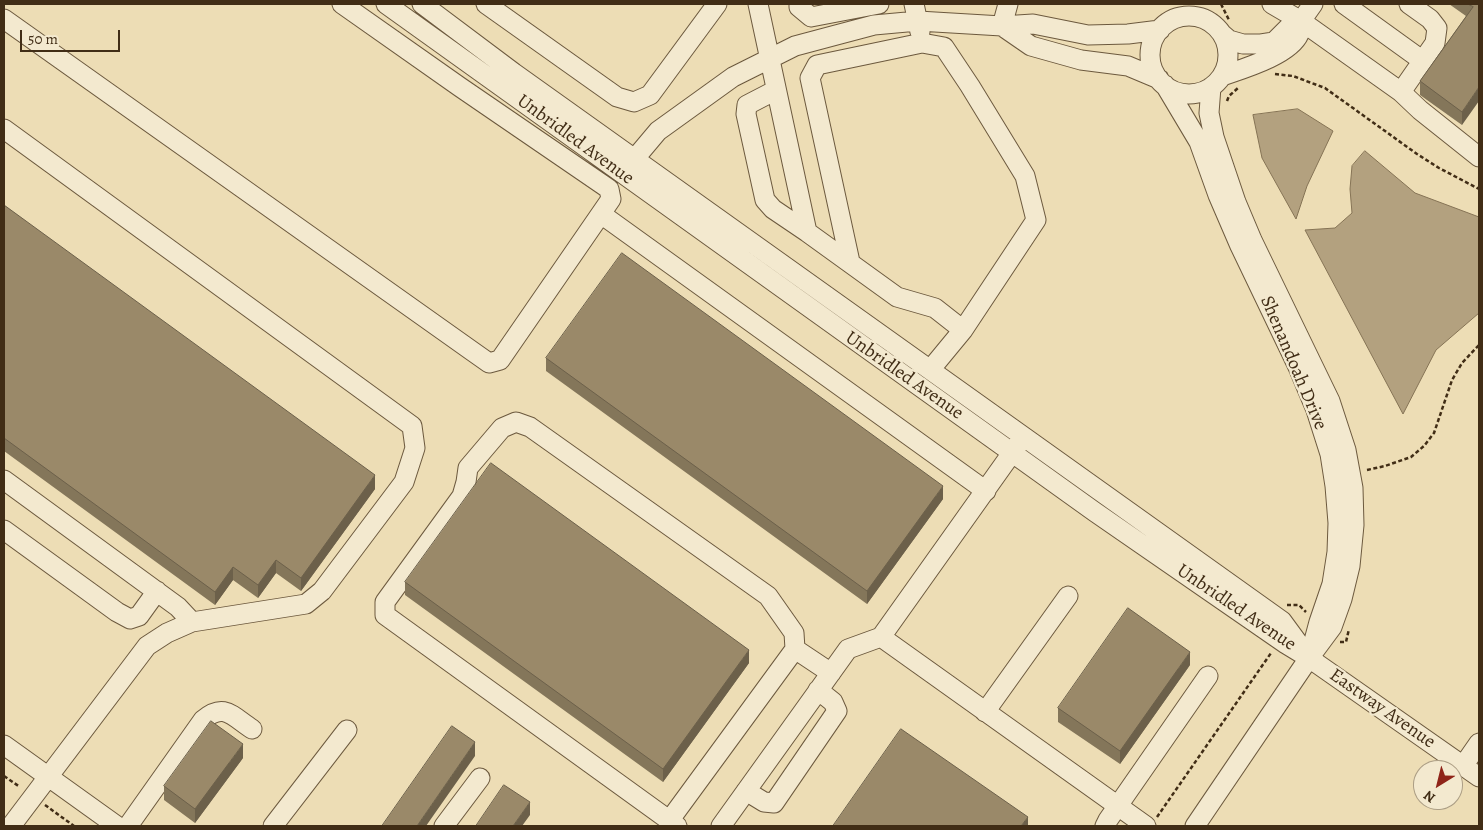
<!DOCTYPE html>
<style>
body{margin:0}
#map{position:relative;width:1483px;height:830px;overflow:hidden;background:#edddb5;font-family:Alegreya,serif}
canvas{display:block}
.frame{position:absolute;inset:0;border:5px solid #412d16;pointer-events:none}
.north{position:absolute;left:1413px;top:760px;width:50px;height:50px;box-sizing:border-box;background:#f3e9cf;border:1px solid #ac9e85;border-radius:50%;rotate:216deg;font-size:14px;font-weight:700;line-height:20px;text-align:center;color:#412d16}
.north::after{content:'';display:block;margin:auto;width:18px;height:22px;background:#8f2418;clip-path:polygon(50% 0,100% 100%,50% 72%,0 100%)}
.scale{position:absolute;left:20px;top:30px;width:100px;height:22px;box-sizing:border-box;border:2px solid #412d16;border-top:0;padding-left:6px;font-size:15px;line-height:18px;white-space:nowrap;color:#412d16;-webkit-text-stroke:4px #f3e9cf;paint-order:stroke}
</style>
<div id="map">
<canvas width="1483" height="830"></canvas>
<div class="frame"></div>
<div class="north">N</div>
<div class="scale">50 m</div>
</div>
<script>
const c = document.querySelector('canvas').getContext('2d');
c.lineJoin = 'round';
function paint(path, color) { c.fillStyle = color; c.fill(path, 'evenodd'); }
function strokePath(path, color, width, dash) { c.strokeStyle = color; c.lineWidth = width; c.lineCap = dash ? 'butt' : 'round'; c.setLineDash(dash || []); c.stroke(path); }
function write(font, color, halo, rows, align = 'center') {
  c.font = font + ' Alegreya,serif'; c.lineWidth = 4.5; c.setLineDash([]); c.textBaseline = 'middle'; c.strokeStyle = halo; c.fillStyle = color; for (const [text, x, y, turn = 0] of rows) {
    c.save(); c.translate(x, y); c.rotate((+turn || 0) * Math.PI / 180); c.textAlign = isNaN(turn) ? turn : align; if (halo) c.strokeText(text, 0, 0); c.fillText(text, 0, 0); c.restore();
  }
}
const water = new Path2D(`
 M1298 109 1333 131 1307 186 1296 219 1262 158 1253 115Z
 M1365 151 1415 193 1479 217V313L1436 350 1403 414 1305 230 1335 228 1352 213 1350 189 1352 166Z`);
paint(water, '#b3a17f');
strokePath(water, '#857355', 1);
const minor = new Path2D(`
 M386 4 1095 512 1286 644 1309 658 1479 777
 M422 4 514 73 1282 621 1304 651
 M486 4 617 97 634 102 650 95 717 4
 M758 4 807 232
 M799 4V7L811 17 879 4
 M914 4 920 32
 M1272 4 1301 21 1401 92 1420 110 1479 157
 M1344 4 1423 61
 M1150 55a39 39 0 1 1 78 0a39 39 0 1 1-78 0Z
 M4 19 472 351 489 363 500 360 611 199 609 189 460 87 342 4
 M1002 26 1031 46 1081 60 1128 66 1159 79
 M1002 26 1008 4
 M1222 34 1229 40 1243 44H1261L1274 42 1288 28 1301 21 1313 4
 M1222 76C1242 69 1290 55 1299 34 1301 31 1300 25 1301 22
 M1165 85 1199 142 1218 195 1240 246 1298 367 1316 410 1330 454 1335 486 1338 523 1337 552 1332 584 1319 622 1311 652
 M776 90 747 105 746 114 765 200 773 209 807 232 897 297 935 308 963 330
 M1401 92 1435 43 1437 28 1430 19 1409 4
 M4 129 412 426 415 448 404 482 322 591 306 604 192 622 167 633 147 646 11 826
 M626 169 658 131 733 77 795 46 840 34 874 25 918 21 1002 26 1033 24 1088 35 1128 34 1160 30
 M601 214 986 491
 M850 262 810 78 817 65 922 43 944 47 970 86 1025 176 1036 220 963 330 930 370
 M4 480 178 607 192 622
 M4 530 117 612 130 619 139 616 157 591
 M881 637 1019 443
 M985 712 1068 596
 M4 745 117 826
 M1463 766 1479 743
 M746 791 764 802 774 803 837 711 833 702 818 690
 M669 821 795 649
 M128 826 203 720C224 702 232 716 252 729
 M273 826 347 730
 M444 826 480 778
 M677 826 385 615V602L462 496 466 482 468 468 502 428 516 422 530 427 768 596 794 633 795 649 831 673
 M721 826 848 649 881 637 1146 826
 M1105 826 1108 820 1208 676
 M1195 826 1309 658 1332 627 1342 599 1350 566 1354 525 1353 488 1346 450 1330 401 1252 240 1236 202 1214 137 1209 113 1211 87`);
strokePath(minor, '#6c593e', 21);
strokePath(new Path2D(`
 M1221 4 1229 20
 M1275 74 1293 76 1325 88 1417 154 1439 168 1479 189
 M1227 101 1229 96 1238 88
 M1367 470 1385 466 1411 457 1424 446 1434 433 1452 380 1462 363 1479 345
 M1287 605H1299L1306 612
 M1340 642H1346L1349 629
 M4 776 20 787
 M45 805 74 826
 M1157 817 1271 653`), '#412d16', 2.5, [4, 2.5]);
strokePath(minor, '#f3e9cf', 19);
paint(new Path2D(`
 M1449 4H1479L1462 125 1420 95V81L1466 16Z
 M4 205 375 489 301 591 276 573 258 598 233 580 215 605 4 451Z
 M546 358 943 499 867 604 546 371Z
 M405 582 749 663 663 782 405 595Z
 M1190 665 1120 764 1058 722V708Z
 M243 758 195 823 164 800V786Z`), '#84765a');
paint(new Path2D(`
 M1479 87V101L1462 125V112Z
 M375 475V489L301 591V578Z
 M943 486V499L867 604V591Z
 M276 560V573L258 598V585Z
 M233 567V580L215 605V592Z
 M749 650V663L663 782V769Z
 M1190 652V665L1120 764V751Z
 M475 742V756L426 826H417Z
 M243 744V758L195 823V809Z
 M530 802V815L522 826H513Z
 M1028 817V826H1021Z`), '#6c604a');
const building = new Path2D(`
 M1468 4H1479V87L1462 112 1420 81 1473 7Z
 M4 205 375 475 301 578 276 560 258 585 233 567 215 592 4 438Z
 M622 253 943 486 867 591 546 358Z
 M491 463 749 650 663 769 405 582Z
 M1128 608 1190 652 1120 751 1058 708Z
 M211 721 243 744 195 809 164 786Z
 M452 726 475 742 417 826H382Z
 M901 729 1028 817 1021 826H833Z
 M504 785 530 802 513 826H476Z`);
paint(building, '#9a8969');
strokePath(building, '#6c604a', 1);
write('19px', '#412d16', '#f3e9cf', [
 ["Unbridled Avenue",575,140,36],
 ["Shenandoah Drive",1293,363,67],
 ["Unbridled Avenue",904,376,35],
 ["Unbridled Avenue",1236,608,34],
 ["Eastway Avenue",1382,709,35]
]);
</script>
